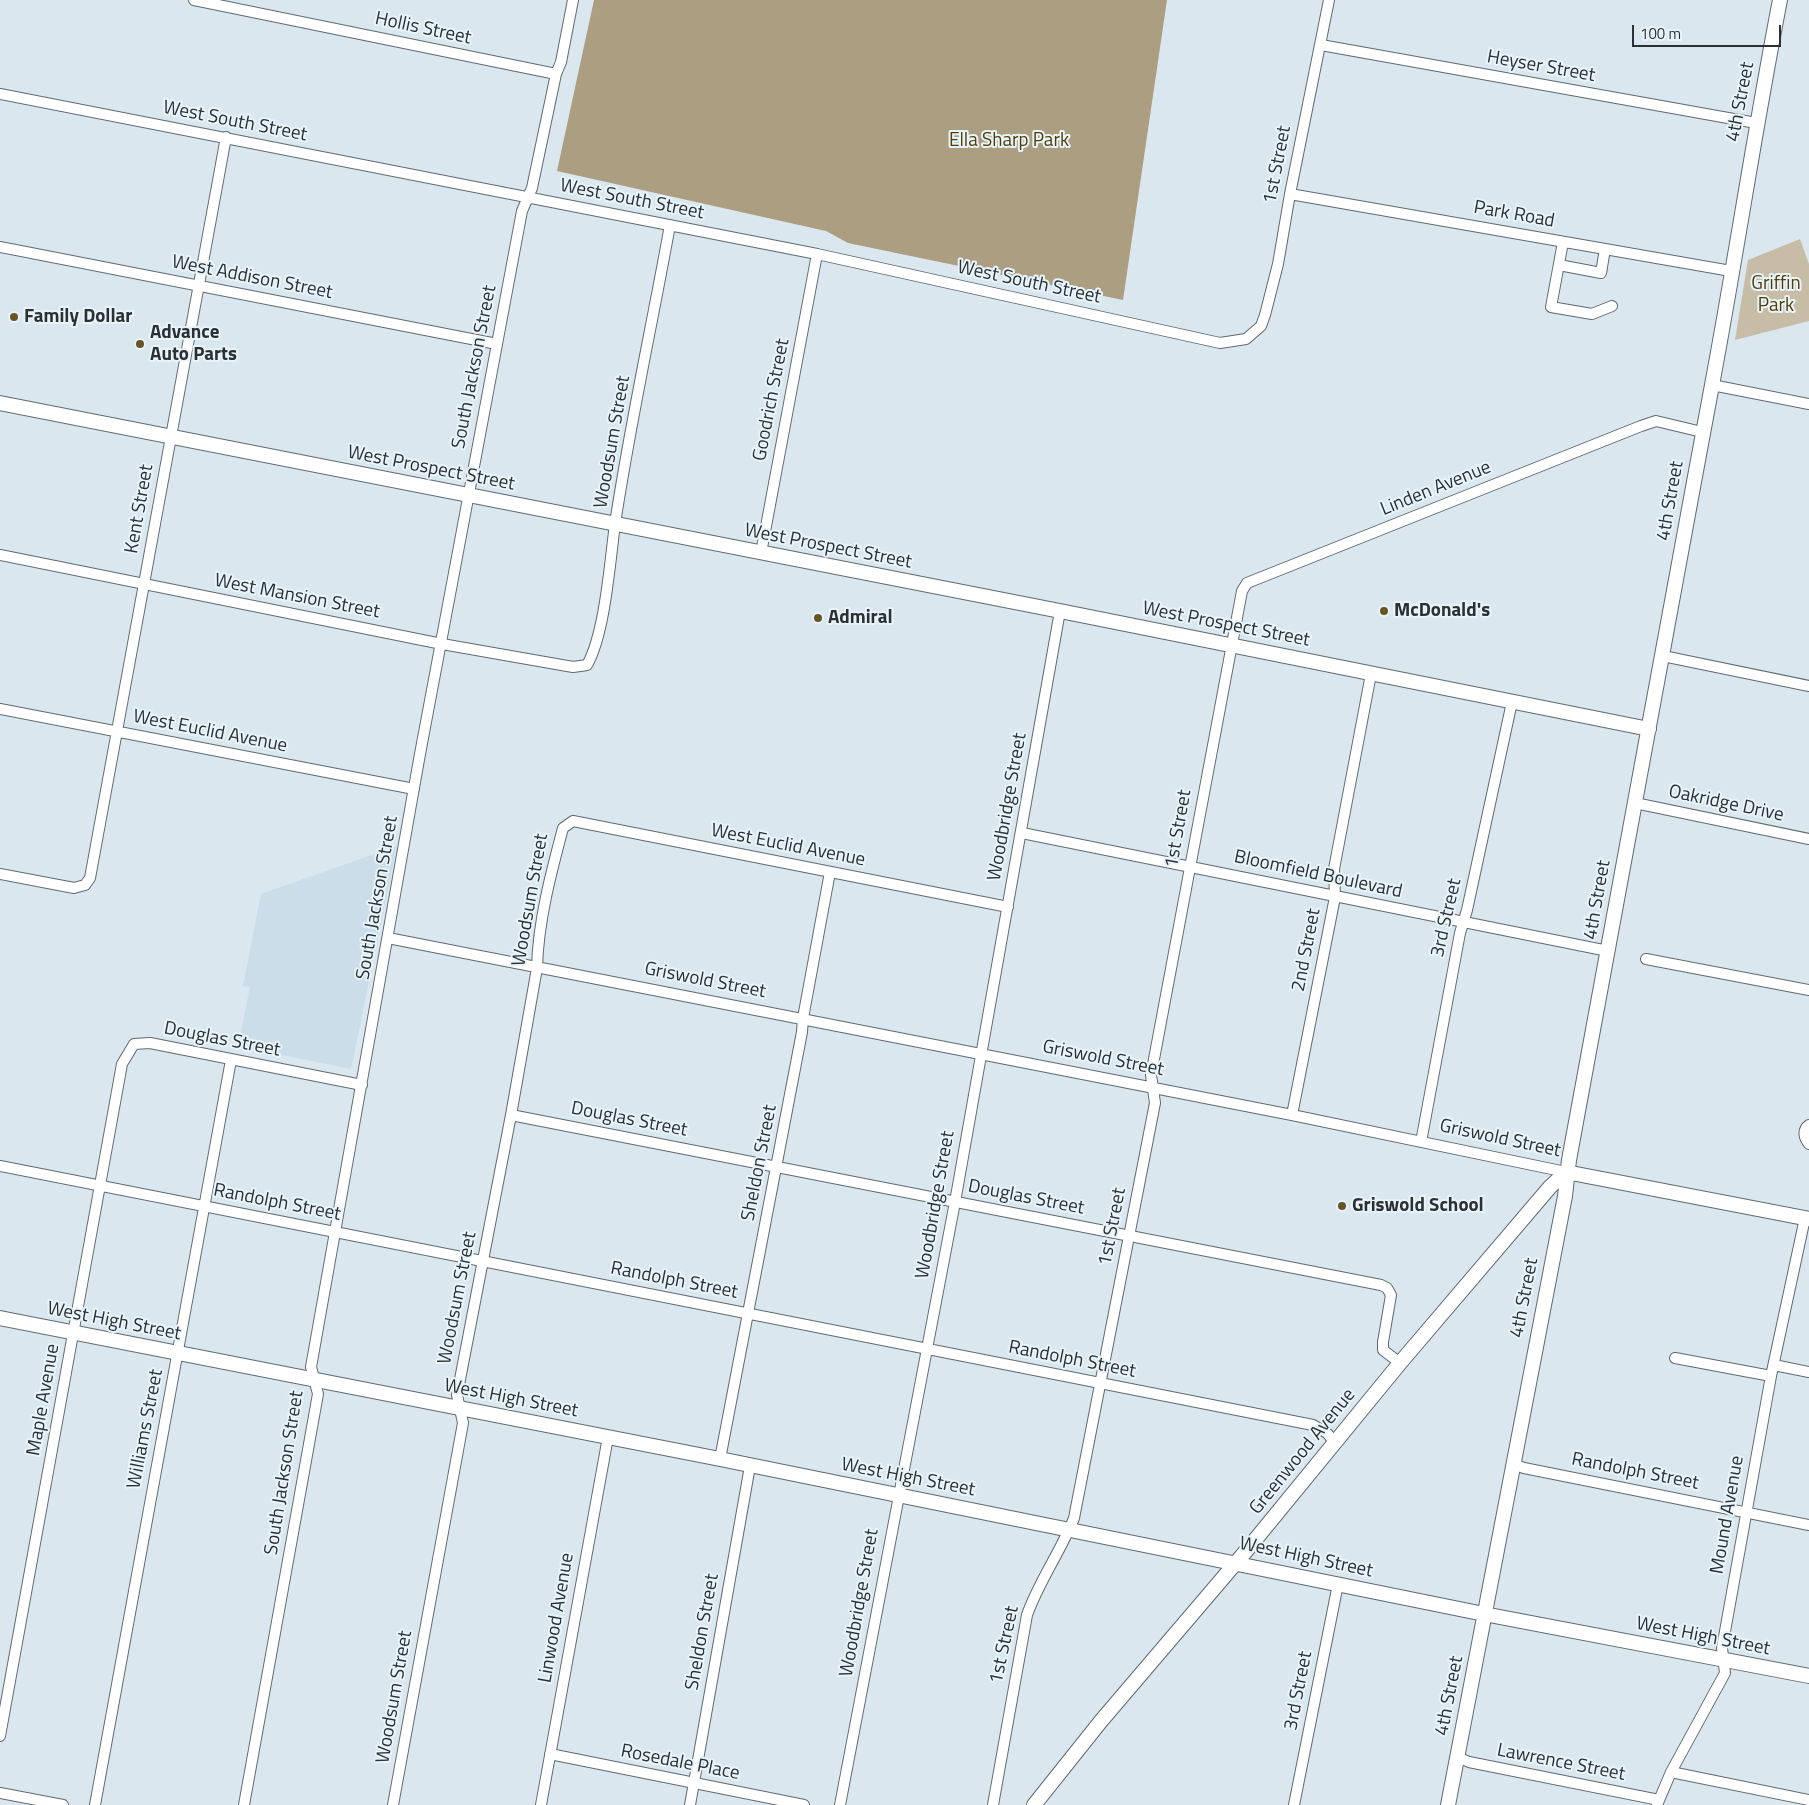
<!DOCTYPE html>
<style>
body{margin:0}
#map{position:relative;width:1809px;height:1805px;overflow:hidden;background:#dbe7ee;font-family:"Titillium Web",sans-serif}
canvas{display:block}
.scale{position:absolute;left:1632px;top:25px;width:149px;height:22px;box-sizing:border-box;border:2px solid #2c3033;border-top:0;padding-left:6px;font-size:15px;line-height:18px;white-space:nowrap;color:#2c3033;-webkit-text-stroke:4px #e8f4fc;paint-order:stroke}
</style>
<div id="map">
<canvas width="1809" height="1805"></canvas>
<div class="scale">100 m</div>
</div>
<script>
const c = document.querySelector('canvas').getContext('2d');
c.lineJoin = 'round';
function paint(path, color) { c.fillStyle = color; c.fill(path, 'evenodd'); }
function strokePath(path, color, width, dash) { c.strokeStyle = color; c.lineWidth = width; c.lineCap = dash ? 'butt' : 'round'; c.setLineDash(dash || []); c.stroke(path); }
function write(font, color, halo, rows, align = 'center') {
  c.font = font + ' "Titillium Web",sans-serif'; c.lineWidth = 4; c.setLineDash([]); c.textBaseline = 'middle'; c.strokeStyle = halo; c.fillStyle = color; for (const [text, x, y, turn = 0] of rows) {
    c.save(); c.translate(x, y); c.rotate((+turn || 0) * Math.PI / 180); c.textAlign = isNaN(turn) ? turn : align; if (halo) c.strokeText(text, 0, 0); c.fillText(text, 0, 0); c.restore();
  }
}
paint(new Path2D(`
 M397 846 351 1069 238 1046 250 987 243 986 261 894Z`), '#cadde8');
paint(new Path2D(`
 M1800 239 1809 264V321L1735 340 1748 260Z`), '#c7bca5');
paint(new Path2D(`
 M594 0H1167L1123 300 848 243 826 231 557 171Z`), '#ac9e80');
const street = new Path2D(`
 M194 0 556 74
 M1321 45 1756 123
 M0 94 817 254 1220 343 1246 339 1261 326 1265 315 1278 264 1290 194 1329 0
 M1290 194 1731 271
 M1563 242 1551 307 1592 314 1612 306
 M0 247 497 344
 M1559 265 1601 273 1605 249
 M1712 385 1809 404
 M761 553 817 254
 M0 555 442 644 573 667 587 665C605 634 610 561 615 524 630 424 652 325 670 225
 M1663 656 1809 686
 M0 709 414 789
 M1635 803 1809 839
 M1022 833 1608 951
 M0 874 74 888 85 885 90 878 226 137
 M388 938 1292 1115 1566 1172
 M1646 959 1809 990
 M511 1115 1381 1285 1387 1288 1391 1295 1383 1342V1350L1400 1363
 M1292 1115 1335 897 1334 869 1371 674
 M1809 1125C1802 1130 1804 1138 1809 1144
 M1421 1142 1460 933 1467 910 1512 702
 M0 1166 1313 1425 1327 1433 1335 1443
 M1675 1358 1771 1376
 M1774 1365 1809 1372
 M720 1459 802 1032 803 1018 830 872
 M1513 1464 1524 1468 1809 1525
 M0 1736 122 1064 134 1044 150 1043 362 1085
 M550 1754 804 1805
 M1457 1757 1469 1762 1659 1800
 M1671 1772 1809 1800
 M0 1793 63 1805
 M95 1805 231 1060
 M244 1805 318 1394 311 1367 420 754 522 211 532 188 556 74 561 62 573 0
 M393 1805 463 1423 457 1395 511 1115 537 968C538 922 551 873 563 828L573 821 1008 907
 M541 1805 608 1437
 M690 1805 750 1466
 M840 1805 955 1202 1060 611
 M993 1805 1027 1615C1039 1581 1061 1551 1074 1518L1155 1103 1151 1075 1242 591 1247 583 1641 426 1656 421 1702 432
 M1294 1805 1338 1584
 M1657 1805 1671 1772 1725 1673 1722 1648 1771 1376 1805 1218`);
const secondary = new Path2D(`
 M0 403 1060 611 1649 729
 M0 1318 720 1459 1484 1614 1809 1676
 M1034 1805 1101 1721 1246 1551 1400 1363 1550 1187 1566 1172 1809 1219
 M1448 1805 1565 1196 1569 1160C1617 901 1664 643 1712 385 1736 257 1755 128 1780 0`);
strokePath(street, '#5f6a70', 12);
strokePath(secondary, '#5f6a70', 16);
strokePath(street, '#fff', 10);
strokePath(secondary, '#fff', 14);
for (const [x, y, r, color] of [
 [14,317,5,"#685322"],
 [140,344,5,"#685322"],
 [1384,611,5,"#685322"],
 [818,618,5,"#685322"],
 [1342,1206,5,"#685322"]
]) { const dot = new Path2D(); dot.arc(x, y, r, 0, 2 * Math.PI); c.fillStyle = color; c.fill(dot); strokePath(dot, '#e8f4fc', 2); }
write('19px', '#2c3033', '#e8f4fc', [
 ["Hollis Street",423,29,12],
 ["Heyser Street",1541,67,10],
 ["4th Street",1741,102,-79],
 ["West South Street",235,122,11],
 ["1st Street",1278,165,-79],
 ["West South Street",632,200,11],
 ["Park Road",1514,215,10],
 ["West Addison Street",252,278,11],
 ["West South Street",1029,283,12],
 ["South Jackson Street",475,367,-79],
 ["Goodrich Street",772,400,-79],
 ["Woodsum Street",613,442,-80],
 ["West Prospect Street",431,469,11],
 ["Linden Avenue",1436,489,-22],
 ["4th Street",1671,501,-80],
 ["Kent Street",140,509,-80],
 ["West Prospect Street",828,547,11],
 ["West Mansion Street",297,597,11],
 ["West Prospect Street",1226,625,11],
 ["West Euclid Avenue",210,732,11],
 ["Oakridge Drive",1726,804,12],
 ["Woodbridge Street",1008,807,-80],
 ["1st Street",1179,829,-80],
 ["West Euclid Avenue",788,846,11],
 ["Bloomfield Boulevard",1318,875,12],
 ["South Jackson Street",378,898,-80],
 ["Woodsum Street",531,900,-80],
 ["4th Street",1598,900,-80],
 ["3rd Street",1447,918,-77],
 ["2nd Street",1307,950,-79],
 ["Griswold Street",705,981,11],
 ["Douglas Street",222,1040,11],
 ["Griswold Street",1103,1059,11],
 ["Douglas Street",629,1120,11],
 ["Griswold Street",1500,1139,12],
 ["Sheldon Street",760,1163,-79],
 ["Douglas Street",1026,1198,11],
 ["Randolph Street",277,1203,11],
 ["Woodbridge Street",936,1205,-80],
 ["1st Street",1113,1227,-79],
 ["Randolph Street",674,1281,11],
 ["Woodsum Street",458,1298,-79],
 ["4th Street",1525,1298,-79],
 ["West High Street",114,1322,11],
 ["Randolph Street",1072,1360,11],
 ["West High Street",511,1399,11],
 ["Maple Avenue",44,1400,-80],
 ["Williams Street",146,1429,-79],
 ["Greenwood Avenue",1303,1452,-51],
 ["Randolph Street",1635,1472,11],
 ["South Jackson Street",285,1473,-81],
 ["West High Street",908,1478,11],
 ["Mound Avenue",1728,1515,-80],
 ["West High Street",1306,1558,12],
 ["Woodbridge Street",860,1603,-80],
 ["Linwood Avenue",557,1618,-80],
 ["Sheldon Street",703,1632,-80],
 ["West High Street",1703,1637,11],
 ["1st Street",1005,1645,-78],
 ["3rd Street",1299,1691,-79],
 ["4th Street",1450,1696,-79],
 ["Woodsum Street",395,1697,-80],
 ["Rosedale Place",680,1763,11],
 ["Lawrence Street",1561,1763,11]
]);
write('19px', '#523d02', '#e8f4fc', [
 ["Ella Sharp Park",1009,141],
 ["Griffin",1776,284],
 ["Park",1776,306]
]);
write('bold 19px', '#2c3033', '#e8f4fc', [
 ["Family Dollar",24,317],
 ["Advance",150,333],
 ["Auto Parts",150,355],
 ["McDonald's",1394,611],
 ["Admiral",828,618],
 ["Griswold School",1352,1206]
], 'left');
</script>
